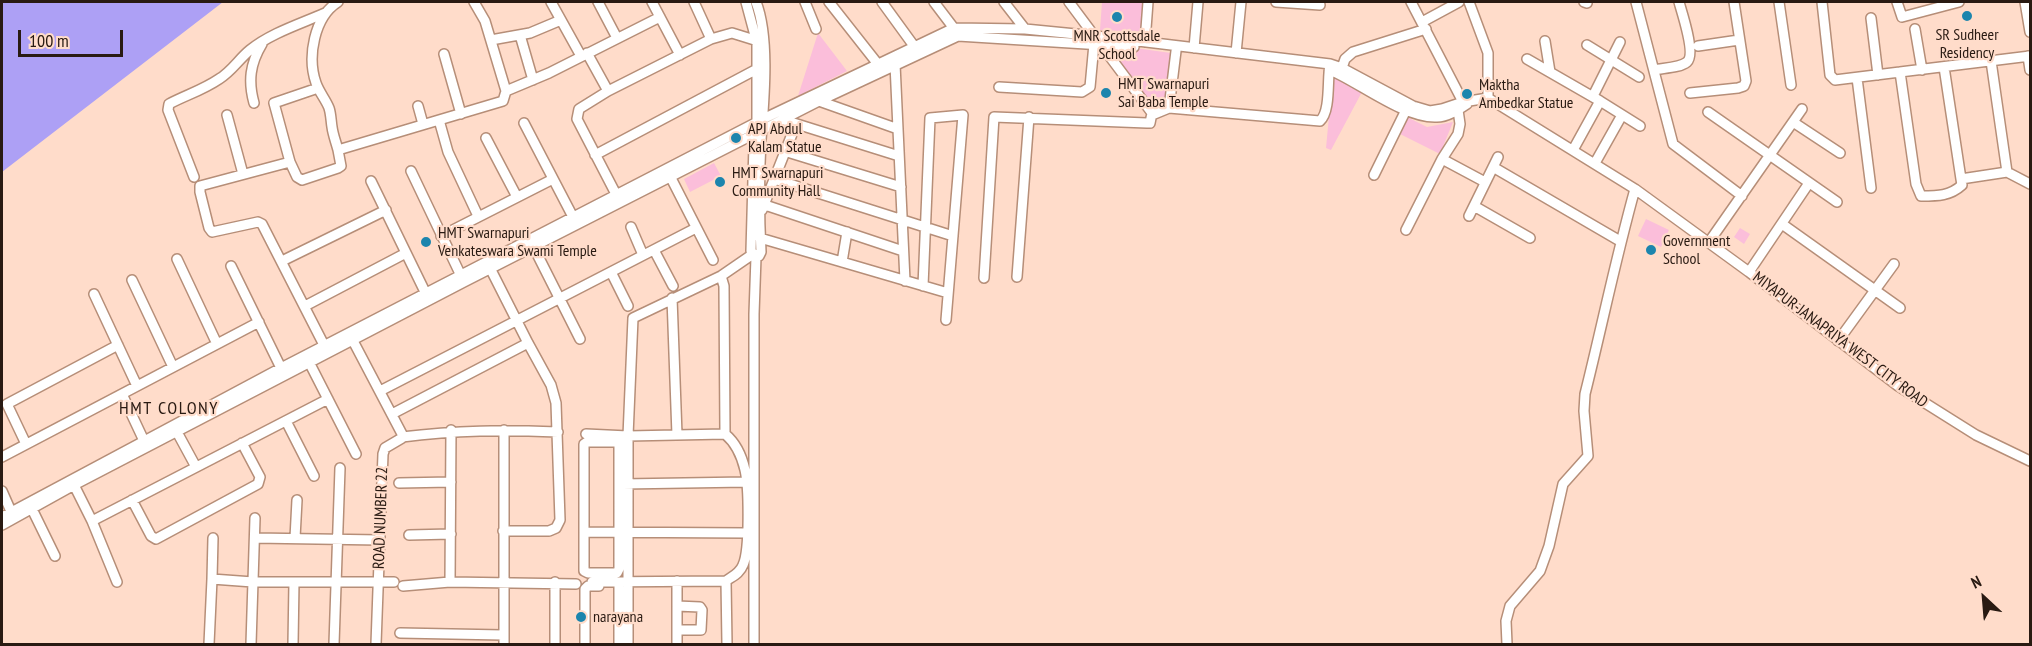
<!DOCTYPE html>
<style>
body{margin:0}
#map{position:relative;width:2032px;height:646px;overflow:hidden;background:#ffdcca;font-family:"PT Sans Narrow",sans-serif}
canvas{display:block}
.frame{position:absolute;inset:0;border:3px solid #291a12;pointer-events:none}
.north{position:absolute;left:1954px;top:568px;width:60px;height:60px;-webkit-text-stroke:4px #ffdcca;paint-order:stroke;rotate:334deg;font-size:16px;font-weight:700;line-height:24px;text-align:center;color:#291a12}
.north::after{content:'';display:block;margin:auto;width:21px;height:27px;background:#291a12;clip-path:polygon(50% 0,100% 100%,50% 72%,0 100%)}
.scale{position:absolute;left:18px;top:30px;width:105px;height:27px;box-sizing:border-box;border:3px solid #291a12;border-top:0;padding-left:8px;font-size:18px;line-height:21px;white-space:nowrap;color:#291a12;-webkit-text-stroke:4px #ffdcca;paint-order:stroke}
</style>
<div id="map">
<canvas width="2032" height="646"></canvas>
<div class="frame"></div>
<div class="north">N</div>
<div class="scale">100 m</div>
</div>
<script>
const c = document.querySelector('canvas').getContext('2d');
c.lineJoin = 'round';
function paint(path, color) { c.fillStyle = color; c.fill(path, 'evenodd'); }
function strokePath(path, color, width, dash) { c.strokeStyle = color; c.lineWidth = width; c.lineCap = dash ? 'butt' : 'round'; c.setLineDash(dash || []); c.stroke(path); }
function write(font, color, halo, rows, align = 'center') {
  c.font = font + ' "PT Sans Narrow",sans-serif'; c.lineWidth = 4.5; c.setLineDash([]); c.textBaseline = 'middle'; c.strokeStyle = halo; c.fillStyle = color; for (const [text, x, y, turn = 0] of rows) {
    c.save(); c.translate(x, y); c.rotate((+turn || 0) * Math.PI / 180); c.textAlign = isNaN(turn) ? turn : align; if (halo) c.strokeText(text, 0, 0); c.fillText(text, 0, 0); c.restore();
  }
}
paint(new Path2D(`
 M1102 2H1144L1142 32 1100 30Z
 M818 33 847 71 798 96Z
 M1106 44 1171 53 1167 102 1153 110Z
 M1333 74 1363 90 1331 150 1326 148Z
 M1407 117 1427 127 1453 122 1440 154 1398 133Z
 M714 163 721 176 690 192 684 179Z
 M1646 219 1669 230 1661 247 1638 236Z
 M1740 228 1750 234 1744 244 1734 237Z`), '#fbbeda');
paint(new Path2D(`
 M2 2H223L2 172Z`), '#ada0f5');
const minor = new Path2D(`
 M338 2C314 17 307 57 316 83 319 92 326 100 329 108 331 114 331 121 332 127 333 135 336 142 338 150
 M474 2 485 21 506 91
 M551 2 581 56
 M598 2 617 38
 M652 2 680 55
 M694 2 711 39
 M746 2 757 43V134L754 144 751 251 756 257 759 256 761 252C759 215 759 177 761 140 764 100 770 38 756 2
 M805 2 816 29
 M829 2 881 68
 M882 2 914 46
 M934 2 956 31
 M1004 2 1025 29
 M1276 2 1320 5
 M1411 2 1463 102
 M1469 2 1488 53V98
 M1584 2 1587 3
 M1636 2 1673 144 1742 196
 M1779 2 1791 85
 M1822 2 1830 75 1835 80 2030 56
 M1897 2 1902 17 1959 2
 M2025 2 2030 32
 M1871 18 1878 75
 M1422 22 1459 2
 M1915 29 1922 70
 M520 35 533 80
 M491 40 530 33 561 20
 M1545 41 1550 72
 M1145 42 1148 2
 M1587 45 1639 77
 M1698 46 1739 40
 M1194 48 1198 2
 M587 53 608 91
 M1236 53 1241 2
 M444 54 461 114
 M2028 56 2030 70
 M1527 59 1600 101 1573 150
 M1991 61 2007 172
 M895 64 905 281
 M1944 67 1961 179 2007 172 2030 184
 M1342 68 1345 59 1353 52 1426 29
 M1330 70C1359 82 1405 119 1437 117 1447 117 1458 110 1467 104
 M1654 70C1663 68 1680 68 1687 62 1696 54 1682 13 1679 2
 M1900 72 1916 184 1921 196C1938 196 1950 196 1962 185L1961 179
 M1857 78 1871 188
 M999 87 1082 92 1090 87 1094 44
 M1690 93 1738 88 1744 86 1746 81 1734 2
 M1593 96 1620 42
 M819 101 898 129
 M1600 101 1640 126
 M254 103C248 81 250 64 262 44
 M418 106 423 124
 M1169 108 1176 51
 M1708 112 1837 202
 M227 115 243 174
 M1152 115 1169 108 1320 121C1331 111 1327 79 1330 64
 M439 120 448 152 478 216
 M784 120 899 156
 M1793 122 1840 153
 M524 123 573 217
 M486 138 517 197
 M784 151 901 187
 M595 155 757 69H761
 M1442 159 1485 182
 M290 162 274 103 318 88
 M1595 163 1622 115
 M1493 167 1620 241
 M411 171 463 280
 M1374 175 1406 110
 M194 177 168 110 169 104C186 95 203 90 219 79 231 72 239 59 250 50 271 33 300 24 325 13
 M671 178 713 260
 M774 179 953 236
 M371 181 428 298
 M619 200 577 119 579 109 608 91 711 39 732 33 761 42
 M765 205 903 251
 M1474 206 1530 238
 M762 210 796 124
 M1469 216 1498 157
 M1782 224 1900 308
 M631 227 643 255
 M1406 230 1442 159 1458 134 1460 124 1458 110
 M441 236 553 179
 M760 238 948 293
 M531 242 580 339
 M1709 242 1802 109
 M654 250 673 286
 M177 259 217 344
 M282 261 386 210
 M842 262 847 232
 M488 264 528 343 551 385 556 403 560 520 556 528 549 531H503
 M231 266 281 368
 M611 272 628 306
 M1749 272 1809 183
 M721 276 724 286 725 434
 M1017 277 1029 117
 M984 278 994 117 1147 123H1150L1152 113 1069 2
 M132 280 173 367
 M923 286 930 118 963 115 946 320
 M94 294 137 386
 M672 298 677 435
 M305 306 406 253
 M351 337 402 434V438L385 448 383 454 376 644
 M1838 341 1894 264
 M326 349 262 224 258 222 212 232 209 228 200 192V186L290 162 297 177 302 180 338 168 341 166 338 150 503 101 506 91 549 73 660 17
 M310 364 356 454
 M380 391 696 228
 M122 394 145 443
 M392 414 528 343
 M286 421 314 476
 M177 432 196 467
 M586 434 628 436 725 434C736 443 742 457 745 470 749 487 750 550 743 565 740 573 733 576 726 581L592 582
 M402 437C457 430 503 430 558 432
 M619 442V569L617 573H588L584 571V444L587 442H628
 M26 444 7 404 118 345
 M2 457 259 322
 M399 483 451 482
 M623 484 746 482
 M74 485 92 521 117 582
 M2 491 13 516
 M132 500 151 536 156 539 258 484 260 477 242 443
 M32 509 55 556
 M2 517 281 368 763 119 954 28 1025 29 1096 36 1330 64 1342 68 1413 106 1430 111 1442 109 1463 102 1488 98 1635 189 1749 272 1898 386 1976 435 2030 461
 M92 521 328 399
 M2 525 74 485 464 282 819 101 958 36 1134 47
 M584 532 747 533
 M409 535 451 534
 M255 538 380 540
 M295 538 297 500
 M212 579 213 538
 M677 581V644
 M726 581 727 644
 M450 582 451 430
 M555 582V644
 M403 586 450 582 576 584
 M619 587V644
 M677 630H701L702 610 700 607 677 606
 M400 633 503 635
 M209 644 212 579 253 582H394
 M251 644 255 518
 M293 644 294 582
 M334 644 340 468
 M504 644V430
 M585 644V589L588 586H599
 M628 644V436L633 318 721 276 753 254
 M754 644V314L756 257
 M1507 644 1506 621 1510 606 1540 571 1549 546 1563 484 1588 456 1584 411 1585 394C1602 326 1616 257 1635 189`);
strokePath(minor, '#b68e78', 12);
strokePath(minor, '#fff', 9);
for (const [x, y, r, color] of [
 [1967,16,6,"#1c85ad"],
 [1117,17,6,"#1c85ad"],
 [1106,93,6,"#1c85ad"],
 [1467,94,6,"#1c85ad"],
 [736,138,6,"#1c85ad"],
 [720,182,6,"#1c85ad"],
 [426,242,6,"#1c85ad"],
 [1651,250,6,"#1c85ad"],
 [581,617,6,"#1c85ad"]
]) { const dot = new Path2D(); dot.arc(x, y, r, 0, 2 * Math.PI); c.fillStyle = color; c.fill(dot); strokePath(dot, '#ffdcca', 2); }
write('16px', '#291a12', '#ffdcca', [
 ["SR Sudheer",1967,35,"center"],
 ["Residency",1967,53,"center"],
 ["MNR Scottsdale",1117,36,"center"],
 ["School",1117,54,"center"],
 ["HMT Swarnapuri",1118,84],
 ["Sai Baba Temple",1118,102],
 ["Maktha",1479,85],
 ["Ambedkar Statue",1479,103],
 ["APJ Abdul",748,129],
 ["Kalam Statue",748,147],
 ["HMT Swarnapuri",732,173],
 ["Community Hall",732,191],
 ["HMT Swarnapuri",438,233],
 ["Venkateswara Swami Temple",438,251],
 ["Government",1663,241],
 ["School",1663,259],
 ["narayana",593,617]
], 'left');
write('16px', '#291a12', '#ffdcca', [
 ["MIYAPUR-JANAPRIYA WEST CITY ROAD",1840,340,37],
 ["ROAD NUMBER 22",381,518,-88]
]);
c.letterSpacing = '1.5px';
write('18px', '#291a12', '#ffdcca', [
 ["HMT COLONY",169,409]
]);
c.letterSpacing = '0px';
</script>
